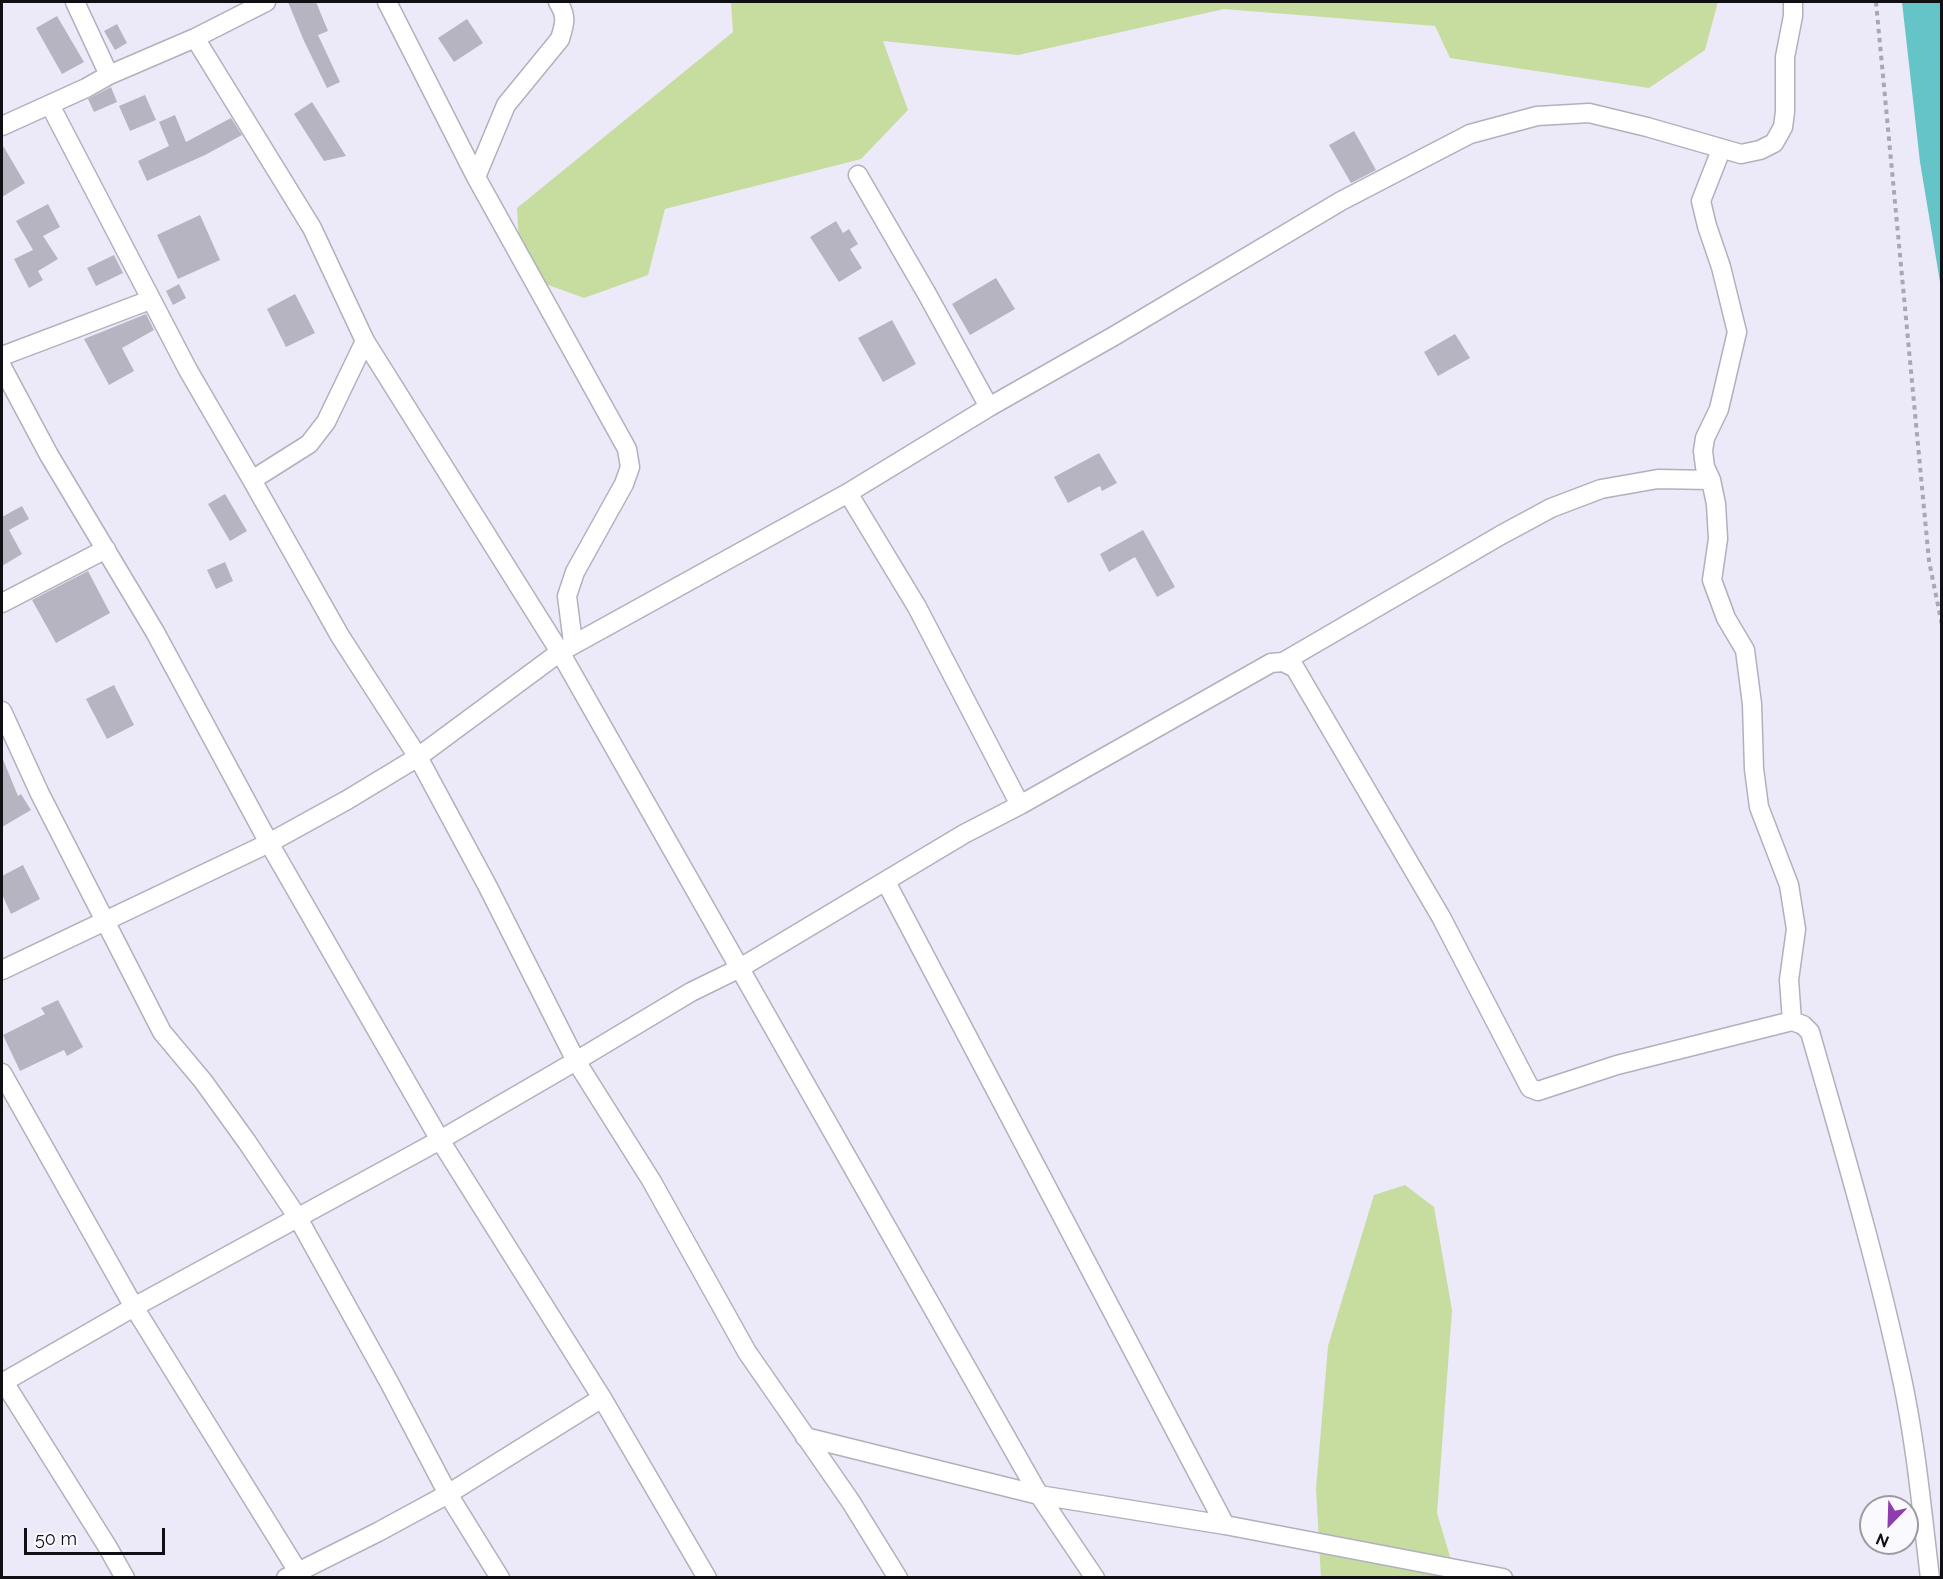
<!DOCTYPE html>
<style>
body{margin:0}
#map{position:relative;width:1943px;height:1579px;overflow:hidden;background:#eceaf8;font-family:Raleway,sans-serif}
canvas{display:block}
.frame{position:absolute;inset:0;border:3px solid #100f14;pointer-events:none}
.north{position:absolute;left:1859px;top:1495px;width:60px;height:60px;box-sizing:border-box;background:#faf9fe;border:2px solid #9c9ba0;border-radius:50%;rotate:203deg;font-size:16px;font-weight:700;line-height:24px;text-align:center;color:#100f14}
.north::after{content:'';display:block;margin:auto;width:21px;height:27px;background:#8f3dac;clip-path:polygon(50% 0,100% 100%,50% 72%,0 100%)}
.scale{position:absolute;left:24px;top:1528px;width:141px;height:27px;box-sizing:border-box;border:3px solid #100f14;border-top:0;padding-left:8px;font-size:18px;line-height:21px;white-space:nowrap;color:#100f14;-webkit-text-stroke:4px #faf9fe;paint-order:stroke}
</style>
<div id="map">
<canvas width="1943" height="1579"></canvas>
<div class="frame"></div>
<div class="north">N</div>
<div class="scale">50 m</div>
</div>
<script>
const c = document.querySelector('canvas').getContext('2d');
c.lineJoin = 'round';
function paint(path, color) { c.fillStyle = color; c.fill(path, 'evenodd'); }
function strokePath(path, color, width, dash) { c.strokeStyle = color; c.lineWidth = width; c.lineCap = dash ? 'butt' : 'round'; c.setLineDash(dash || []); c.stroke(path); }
paint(new Path2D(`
 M731 2H1718L1705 50 1649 88 1450 58 1435 26 1224 9 1018 55 883 41 908 110 861 159 665 209 648 275 584 298 521 275 517 208 733 32Z
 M1405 1185 1434 1207 1452 1310 1437 1513 1456 1577 1321 1578 1316 1489 1328 1346 1374 1195Z`), '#c7dc9f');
paint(new Path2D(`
 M1902 2H1941V288L1920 162Z`), '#64c4c7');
paint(new Path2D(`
 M288 2H316L328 31 318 35 340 82 327 88 304 41Z
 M57 16 84 62 62 74 36 28Z
 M467 19 483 43 454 62 438 38Z
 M117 24 127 43 115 50 104 31Z
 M111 87 117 102 94 112 88 99Z
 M145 95 156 120 130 131 119 106Z
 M312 102 346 156 324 161 294 114Z
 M175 115 186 142 231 118 242 135 205 155 147 181 138 161 169 146 159 122Z
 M1354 131 1376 170 1351 183 1329 145Z
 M2 144 25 183 2 197Z
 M48 204 60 227 43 236 58 259 38 271 43 280 29 288 14 259 33 250 16 221Z
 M200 215 220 260 178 279 157 235Z
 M836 221 843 233 849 229 858 244 850 249 862 268 839 282 810 237Z
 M114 255 123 273 96 286 87 268Z
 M996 278 1015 309 970 335 952 304Z
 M179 284 186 298 173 305 166 291Z
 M295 294 315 333 286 347 267 309Z
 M146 314 154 330 122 348 134 371 109 385 84 339Z
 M892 320 916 364 883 382 858 338Z
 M1455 334 1470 358 1438 376 1424 352Z
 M1099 453 1117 483 1102 491 1100 486 1068 503 1054 477Z
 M225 494 247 531 230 541 208 504Z
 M22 506 29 519 9 530 22 554 2 566V517Z
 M1143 530 1175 587 1157 597 1135 557 1109 572 1100 554Z
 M225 562 233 581 216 589 207 570Z
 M88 571 110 613 56 643 32 600Z
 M114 685 134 725 107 739 86 699Z
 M2 757 18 796 21 794 31 810 2 827Z
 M23 865 40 899 11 914 2 894V876Z
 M58 1000 83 1047 67 1056 64 1050 20 1071 3 1035 45 1014 41 1008Z`), '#b6b4c1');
const street = new Path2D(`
 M75 2 109 75
 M387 2 476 177 627 449 630 467 624 484 575 572 567 596 573 643
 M50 105 188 370 252 480 340 636 418 757 488 887 576 1061 651 1180 747 1352 851 1502 898 1578
 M2 126 86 88 109 75 195 38 266 2
 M1721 150 1701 201 1707 226 1721 267 1737 332 1719 409 1705 438 1703 451 1705 467 1711 480 1716 504 1718 539 1712 580 1726 618 1745 650 1752 704 1754 769 1759 807 1789 885 1796 929 1789 980 1792 1021
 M858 175 927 294 989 407
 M476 177 506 105 560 39C565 23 567 16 558 2
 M2 356 150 300
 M2 367 49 455 155 632 269 843 440 1140 602 1398 707 1578
 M252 480 309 444 326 422 365 341
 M848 493 917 607 1020 805
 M2 603 106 549
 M1283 662 1501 535 1551 508 1601 489 1658 479 1711 480
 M2 711 40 794 162 1032 203 1081 247 1142 298 1218 389 1382 448 1494 500 1578
 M886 882 1225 1525
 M2 970 269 843 347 800 418 757 560 652 365 341 312 228 195 38
 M2 1073 134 1307 302 1578
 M4 1382 107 1546 125 1578
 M2 1383 134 1307 440 1140 576 1061 691 992 740 968 964 834 1020 805 1271 663 1283 662 1295 668 1441 917 1530 1088 1538 1091 1617 1065 1792 1021 1803 1025 1810 1032C1843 1147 1877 1262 1902 1379 1916 1444 1922 1512 1930 1578
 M805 1437 1039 1495 1225 1525 1503 1578
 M286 1578 378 1532 448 1494 602 1398
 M1095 1578 1039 1495 560 652 848 493 989 407 1114 336 1341 201 1470 134 1537 116 1589 113 1647 127 1741 154 1760 150 1774 143 1783 127 1785 112V57L1793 16V2`);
strokePath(street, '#b2b0bd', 21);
strokePath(new Path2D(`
 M1876 2 1929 561 1942 625`), '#a9a7b2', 4, [4.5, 4.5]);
strokePath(street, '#fff', 18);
</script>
